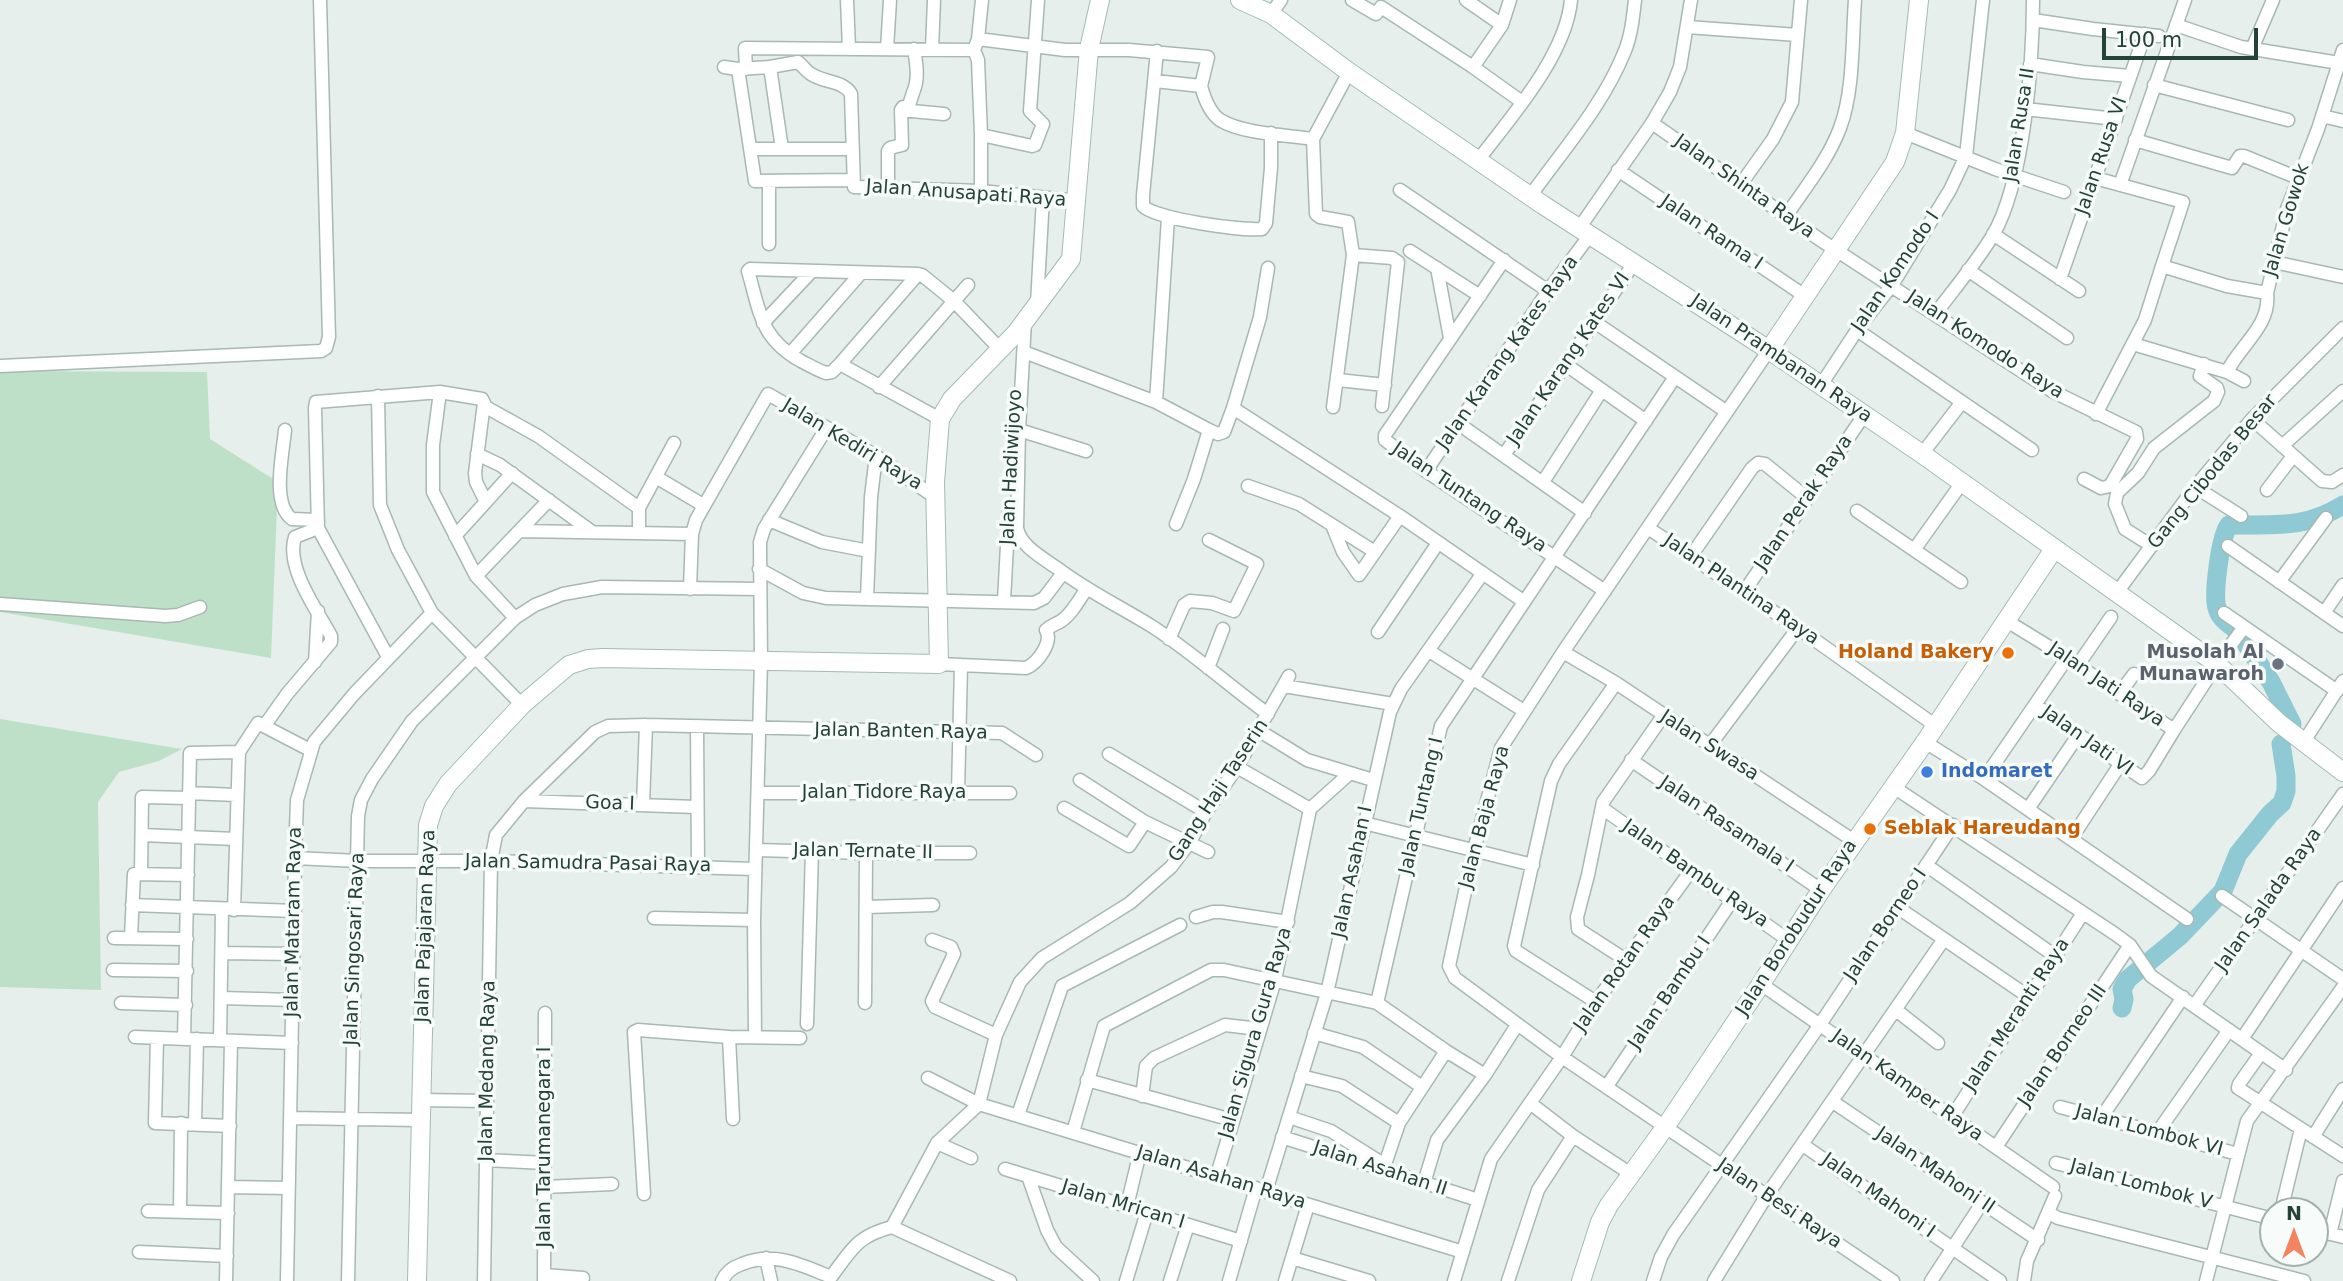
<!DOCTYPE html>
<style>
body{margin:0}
#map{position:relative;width:2343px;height:1281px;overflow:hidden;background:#e6efeb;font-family:"DejaVu Sans",sans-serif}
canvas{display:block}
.north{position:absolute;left:2259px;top:1197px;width:70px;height:70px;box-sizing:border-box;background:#f7fbf9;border:2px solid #a3b1ad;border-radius:50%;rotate:0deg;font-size:19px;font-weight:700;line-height:28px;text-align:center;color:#24423a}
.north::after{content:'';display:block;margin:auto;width:24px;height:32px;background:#f4845f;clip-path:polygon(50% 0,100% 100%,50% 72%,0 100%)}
.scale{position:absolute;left:2102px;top:28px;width:156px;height:32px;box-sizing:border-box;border:4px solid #24423a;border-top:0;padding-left:9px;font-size:21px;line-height:24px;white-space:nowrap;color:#24423a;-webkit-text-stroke:5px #f7fbf9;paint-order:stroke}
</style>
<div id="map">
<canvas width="2343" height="1281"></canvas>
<div class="north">N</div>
<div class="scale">100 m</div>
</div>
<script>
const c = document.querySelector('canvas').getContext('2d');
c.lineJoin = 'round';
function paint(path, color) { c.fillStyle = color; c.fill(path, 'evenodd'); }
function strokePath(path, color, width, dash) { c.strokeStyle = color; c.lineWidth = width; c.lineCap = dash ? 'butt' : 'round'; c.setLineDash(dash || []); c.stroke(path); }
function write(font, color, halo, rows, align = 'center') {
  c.font = font + ' "DejaVu Sans",sans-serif'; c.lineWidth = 7; c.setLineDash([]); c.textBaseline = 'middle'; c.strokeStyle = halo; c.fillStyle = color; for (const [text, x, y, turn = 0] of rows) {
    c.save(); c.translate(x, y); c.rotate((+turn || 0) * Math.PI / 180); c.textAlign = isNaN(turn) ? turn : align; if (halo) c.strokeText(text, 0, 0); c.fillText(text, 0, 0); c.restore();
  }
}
paint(new Path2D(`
 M0 371 207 372 210 439 278 482 271 658 0 612Z
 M0 719 182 749 159 761 119 772 98 802 101 990 0 987Z`), '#bfe0c8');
strokePath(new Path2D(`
 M2235 629C2227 622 2220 619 2217 608 2213 595 2220 536 2229 525 2273 524 2303 530 2343 505
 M2240 635 2271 682 2292 724
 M2122 1008 2124 999 2122 989 2128 979 2180 936 2223 891 2238 854 2270 814 2282 803 2286 791V776L2281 744`), '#8ec9d4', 19);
const street = new Path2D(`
 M847 0 849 48
 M1352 0 1376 14 1381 7
 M1466 0 1502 25
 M1381 7 1473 67 1522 102
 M1271 14 1281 0
 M2033 20 2093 29 2159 36
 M2176 25 2241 47 2339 63
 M1687 27 1798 35
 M978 39 1065 50H1129L1208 57 1201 86 1155 81
 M887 49 890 0
 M932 49 934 0
 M2252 49 2273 0
 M1157 51 1143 195V206C1155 219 1242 231 1262 229L1266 223 1271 168V133
 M2030 64 2083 72 2130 76
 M724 67 738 69 770 67
 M1473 67 1502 25 1510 0
 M738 69 755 181 852 180
 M746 69 745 48 974 50
 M2154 85 2288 120
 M1201 86C1204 97 1210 113 1220 120 1243 134 1287 135 1313 139
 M2025 109 2116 119
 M901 110 944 114
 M2322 116 2343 121
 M1652 123 1822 241 2052 391 2136 432 2137 439 2110 486 2101 488 2084 479
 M1905 133 1995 169 2064 192
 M981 135 1032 146 1035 145 1043 124 1030 111 1038 0
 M2135 140 2232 168 2240 156H2244L2298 178
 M750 149H853
 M782 149 770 67 798 62C803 66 806 71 811 74 824 83 843 80 851 94L854 187 981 191 1078 201
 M1479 159C1512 116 1566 55 1571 0
 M1618 170 1805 296
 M2095 178 2183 202 2162 266
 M769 181V244
 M1741 184 1773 139 1792 102 1801 0
 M2120 185 2185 0
 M888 187V151L890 148 902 145 901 110 903 107H909C910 100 912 96 914 90 919 78 916 61 914 49
 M1400 190 1548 291
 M981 191V135L978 60 974 50 978 39 982 0
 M1531 195C1563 150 1603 105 1624 53 1631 37 1633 18 1635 0
 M1786 216C1805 188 1828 160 1840 128 1854 91 1852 40 1855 0
 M1580 227 1652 123 1670 92 1680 67 1691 0
 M1993 234 2079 291
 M1410 251 1480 296
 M1353 255 1392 258 1398 262 1382 406
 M1504 260 1385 435V440L1426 471 1605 591
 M2274 262 2343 277
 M1268 268 1260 317 1233 408 1400 516 1523 601
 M1437 268 1450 338
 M1968 270 2067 338
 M918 274 840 364 832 372 826 373C817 370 809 365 801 361 760 338 760 312 748 271L750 269 918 274 922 275 954 301 999 348
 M2060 279 2145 34
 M1037 303 1043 198
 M1936 313C1955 288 1976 263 1993 235 2024 182 2033 62 2033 0
 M1025 321 1019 430 1017 528C1020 546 1043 558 1057 568 1087 591 1121 607 1153 627 1193 653 1229 686 1268 714
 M1593 321 1727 412
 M763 323 811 272
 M1857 330 2032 450
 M2133 344 2227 372 2244 381
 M1769 350 1563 652 1501 748 1474 850 1449 966 1455 978 1562 1057 1893 1281
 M1024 352 1156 402 1168 218
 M790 354 861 273
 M840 364 940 419
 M1565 364 1646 421
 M0 366 321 351 326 348 329 337 320 0
 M2227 372C2240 345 2271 326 2267 293
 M1338 380 1385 385
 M1821 385 1857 330 1892 285 1950 190 1966 156 1983 0
 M879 387 968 285
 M440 392 433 445V492L476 576 515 618
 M378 396 380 505 398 550 432 613 522 705
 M1156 402 1209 430
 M484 406 538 436 639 508
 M1333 407 1353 255 1348 222 1320 217 1316 214 1313 139 1349 72
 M2096 414 2145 320 2162 266 2227 286 2267 293 2287 209 2318 129 2343 50
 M2252 419 2322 481 2332 482 2343 475
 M1459 424 1585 513
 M285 430C283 453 271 504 292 519L318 520
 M1019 430 1086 451
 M2282 446 2343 391
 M477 454 500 465 591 531
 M1922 454 1962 402
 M1504 455 1634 263
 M1426 471 1548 291 1590 235
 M656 477 703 505
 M1543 482 1602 390
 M1248 486 1299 504 1375 552
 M2195 487 2241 516
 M2267 490 2293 456
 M1857 511 1961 582
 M769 520 822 542 869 551
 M1176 524 1194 479 1209 430 1218 434 1224 432 1233 408
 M1332 525 1343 552 1359 575 1400 516
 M1648 528 1798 628 1936 726
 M521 531 692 534
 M639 532V508L674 443
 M455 536 512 473
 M2152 546 2125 529 2115 504 2117 493 2138 473 2154 448 2214 401 2218 392 2217 388 2200 376 2204 364
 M2228 546 2343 626
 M1914 550 1961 484
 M1691 556 1752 468 1758 463 1765 464 1807 498
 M759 569 803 593 826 598 1034 603 1044 598 1063 573
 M476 576 549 500
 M2279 582 2326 518
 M690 589 692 534 696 520 768 394 876 456 929 493 937 494
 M2118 591 2195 487 2252 419 2343 328
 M1744 592 1864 415
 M867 599 871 497 876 456
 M1004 601 1009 508
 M0 604 165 616 178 615 200 607
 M2224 613 2337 691
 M2324 613 2343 585
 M2007 621 2067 658 2174 730 2217 664 2244 627
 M1378 632 1438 543
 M1169 639 1184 605 1190 601 1212 603 1234 611 1257 564 1209 540
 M1429 651 1524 711
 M1563 652 1616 683 1854 841
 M388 657 318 528 315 408 316 402 440 392 482 399 484 403 475 473 476 482 486 502
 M315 662 318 611
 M939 664 1026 668C1038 663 1053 642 1046 630 1051 625 1055 625 1061 621 1072 614 1080 598 1087 588
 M2078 665 2111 617
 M1208 668 1223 629
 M1284 686 1393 704
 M2119 694 2134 674
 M2035 705 2142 778 2149 771 2174 730
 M265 725 287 694 331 642V636C317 610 285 567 295 537L318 528
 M697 727 698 866
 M1258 730 1307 760 1373 780
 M1925 742 1984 779 2187 919
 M2303 743 2343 681
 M1710 745 1798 628
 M1109 754 1206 812
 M1631 760 1821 890
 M1237 767 1310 809
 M1984 779 2067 658
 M1080 780 1145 822 1208 852
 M1892 786 2115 934 2130 945 2151 976 2286 1070
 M189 793 236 795
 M758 793H1010
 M958 793 961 665
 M524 801 696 807
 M643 805 646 725
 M1064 808 1129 846 1145 822
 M1602 808 1788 940
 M1310 809 1349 774
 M2028 809 2079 734
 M1364 823 1533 865
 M142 835 235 839
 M2071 839 2121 763
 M756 850 866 853H970
 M295 858 358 861H491L755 869
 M1926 865 2055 956
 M141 874 142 797 189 798
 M2222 896 2343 979
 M132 905 295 911
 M866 907 933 905
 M1897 907 2029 997
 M234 910 239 752 258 723 310 750
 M1196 917 1213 912H1222L1288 922
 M654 918 754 920
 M131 937 134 874 188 875
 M114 938 187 939
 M932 940 951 947 954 954 932 1001 935 1007 996 1035
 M222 953 294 954
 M1626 960 1578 929 1577 917 1588 875 1603 802 1663 716
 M113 970 187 971
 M1761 984 2053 1187
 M221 998 293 1000
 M1596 1002 1516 951 1514 946 1551 781 1559 764 1616 683
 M121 1003 186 1005
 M865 1003 866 853
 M1377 1003 1441 726 1675 377
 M2194 1006 2343 794
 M1896 1010 1938 1043
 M807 1024 812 851
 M1314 1033 1363 1047 1422 1087
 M135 1037 292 1043
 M755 1037 754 920 761 662 760 542 764 529 826 429
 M157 1038 155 1123 230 1126
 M184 1039 190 753 239 752
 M2242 1039 2343 888
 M220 1040 222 909
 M2261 1053 2239 1084 2238 1088 2343 1156
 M1301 1076 1342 1086 1399 1123
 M928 1078 979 1104 1463 1252
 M1087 1080 1232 1120
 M1607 1086 1733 899
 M1142 1096 1146 1066 1154 1058 1225 1025 1259 1029
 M420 1100 487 1101
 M1833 1102 2038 1240
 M1530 1103 1573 1136 1631 1174
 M2060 1107 2238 1154
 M1018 1115 1062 986 1180 925
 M1289 1117 1331 1131 1385 1165
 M1952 1117 2083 913
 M290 1118 420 1120
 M2101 1118 2183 997
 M733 1119 729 1037 800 1038
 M195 1124 197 1039
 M1073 1132 1104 1026 1211 970H1224L1377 1003 1446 1051 1485 1075
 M2157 1133 2229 1030
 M1282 1137 1478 1200
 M2313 1137 2343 1089
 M937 1143 971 1158
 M1803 1145 2000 1281
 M1996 1147 2130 945
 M486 1160 545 1163
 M2056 1163 2273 1219
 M1005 1169 1241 1241
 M1383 1170 1399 1123 1446 1051
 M1217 1175 1275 980 1310 809
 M1028 1176 1047 1230 1056 1247 1093 1281
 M1424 1183 1437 1140 1485 1075 1517 1025
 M228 1187 288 1188
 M544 1187 612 1184
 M1266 1191 1327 993 1390 712 1401 689 1483 573
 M644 1194 634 1032 638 1030 729 1037
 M1127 1206 1140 1152
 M148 1211 228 1213
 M2281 1211 2301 1129
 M180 1212 181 1123
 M2049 1213 2058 1218 2304 1281
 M892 1227 1010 1281
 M2315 1230 2343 1237
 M2330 1234 2343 1181
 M139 1252 227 1256
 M766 1258 771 1281
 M1292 1258 1369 1281
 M544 1275 583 1278
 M226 1281 231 1041
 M287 1281 295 858 297 800 314 742 354 694 432 613
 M348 1281 358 816 361 800 372 779 412 721 515 618 535 605 563 594 602 587 760 589
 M484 1281 491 861 496 835 524 801 595 732 608 726 646 725 1002 733 1036 755
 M544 1281 545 1013
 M722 1281C726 1272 733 1267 742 1264 774 1251 801 1265 831 1277 852 1249 857 1236 892 1227L937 1143 979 1104 996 1035 1020 982 1042 958 1130 903 1171 867 1190 842 1206 812 1237 767 1289 676
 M1126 1281 1147 1212
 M1170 1281 1188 1225
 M1229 1281 1256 1188
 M1285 1281 1308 1205
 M1454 1281 1491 1159 1562 1057 1596 1002 1690 872
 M1508 1281 1538 1190 1573 1136
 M1653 1281 1661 1257 1673 1235 1819 1026 1953 825
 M1714 1281 1767 1195 1944 939
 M1931 1281 1982 1203
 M2024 1281 2027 1261 2055 1196
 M2206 1281 2247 1121 2343 987`);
const secondary = new Path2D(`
 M1240 0 1271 14 1349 72 1543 205 1769 350 1922 454 2217 664 2279 723 2343 772
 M1769 350 1895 162 1905 133 1919 0
 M417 1281 428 825 434 806 448 784 522 705 569 665 588 659 603 658 939 664 935 482 940 419 952 399 1016 333 1071 259 1089 49 1100 0
 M1581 1281 1600 1222 1609 1205 1666 1126 1761 984 1821 890 1925 742 2054 549`);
strokePath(street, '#a8b8b2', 15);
strokePath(secondary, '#a4bbb3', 20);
strokePath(street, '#fff', 12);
strokePath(secondary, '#fff', 18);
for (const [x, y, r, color] of [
 [2008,653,7,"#e8710a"],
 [2278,664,7,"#6b7280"],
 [1927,772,7,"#3f7fe0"],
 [1870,829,7,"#e8710a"]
]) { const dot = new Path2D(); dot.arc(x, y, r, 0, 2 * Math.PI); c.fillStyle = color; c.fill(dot); strokePath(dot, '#f7fbf9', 2.5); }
write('19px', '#24423a', '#f7fbf9', [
 ["Jalan Rusa II",2020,125,-81],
 ["Jalan Rusa VI",2102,156,-71],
 ["Jalan Shinta Raya",1744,187,35],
 ["Jalan Anusapati Raya",966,194,4],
 ["Jalan Gowok",2287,220,-73],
 ["Jalan Rama I",1711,233,34],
 ["Jalan Komodo I",1896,272,-56],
 ["Jalan Komodo Raya",1985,345,33],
 ["Jalan Karang Kates Raya",1508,353,-55],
 ["Jalan Karang Kates VI",1569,359,-56],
 ["Jalan Prambanan Raya",1781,359,34],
 ["Jalan Kediri Raya",852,445,31],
 ["Jalan Hadiwijoyo",1012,467,-87],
 ["Gang Cibodas Besar",2213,472,-51],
 ["Jalan Tuntang Raya",1469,498,34],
 ["Jalan Perak Raya",1804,503,-56],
 ["Jalan Plantina Raya",1741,590,34],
 ["Jalan Jati Raya",2106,685,34],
 ["Jalan Banten Raya",901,732,1],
 ["Jalan Jati VI",2087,741,35],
 ["Jalan Swasa",1709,746,33],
 ["Gang Haji Taserin",1219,791,-57],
 ["Jalan Tidore Raya",884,793],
 ["Goa I",610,804,2],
 ["Jalan Tuntang I",1422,806,-77],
 ["Jalan Baja Raya",1485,817,-75],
 ["Jalan Rasamala I",1726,825,34],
 ["Jalan Ternate II",863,852,1],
 ["Jalan Samudra Pasai Raya",588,864,1],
 ["Jalan Asahan I",1353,872,-78],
 ["Jalan Bambu Raya",1695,874,35],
 ["Jalan Salada Raya",2269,900,-55],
 ["Jalan Mataram Raya",294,922,-89],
 ["Jalan Borneo I",1886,925,-56],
 ["Jalan Pajajaran Raya",426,926,-88],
 ["Jalan Borobudur Raya",1797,928,-57],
 ["Jalan Singosari Raya",355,949,-88],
 ["Jalan Rotan Raya",1625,964,-55],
 ["Jalan Bambu I",1670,993,-56],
 ["Jalan Meranti Raya",2017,1015,-57],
 ["Jalan Sigura Gura Raya",1256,1033,-74],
 ["Jalan Borneo III",2063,1046,-56],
 ["Jalan Medang Raya",488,1071,-89],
 ["Jalan Kamper Raya",1907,1086,35],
 ["Jalan Lombok VI",2149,1131,15],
 ["Jalan Tarumanegara I",545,1147,-90],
 ["Jalan Asahan II",1380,1169,18],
 ["Jalan Mahoni II",1935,1171,34],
 ["Jalan Asahan Raya",1221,1178,17],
 ["Jalan Lombok V",2141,1185,15],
 ["Jalan Mahoni I",1878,1196,35],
 ["Jalan Besi Raya",1779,1204,34],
 ["Jalan Mrican I",1123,1205,17]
]);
write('bold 19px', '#c56008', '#f7fbf9', [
 ["Holand Bakery",1994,653],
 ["Seblak Hareudang",1884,829,"left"]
], 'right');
write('bold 19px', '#5b616d', '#f7fbf9', [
 ["Musolah Al",2264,653],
 ["Munawaroh",2264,675]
], 'right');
write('bold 19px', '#366cbe', '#f7fbf9', [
 ["Indomaret",1941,772]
], 'left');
</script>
